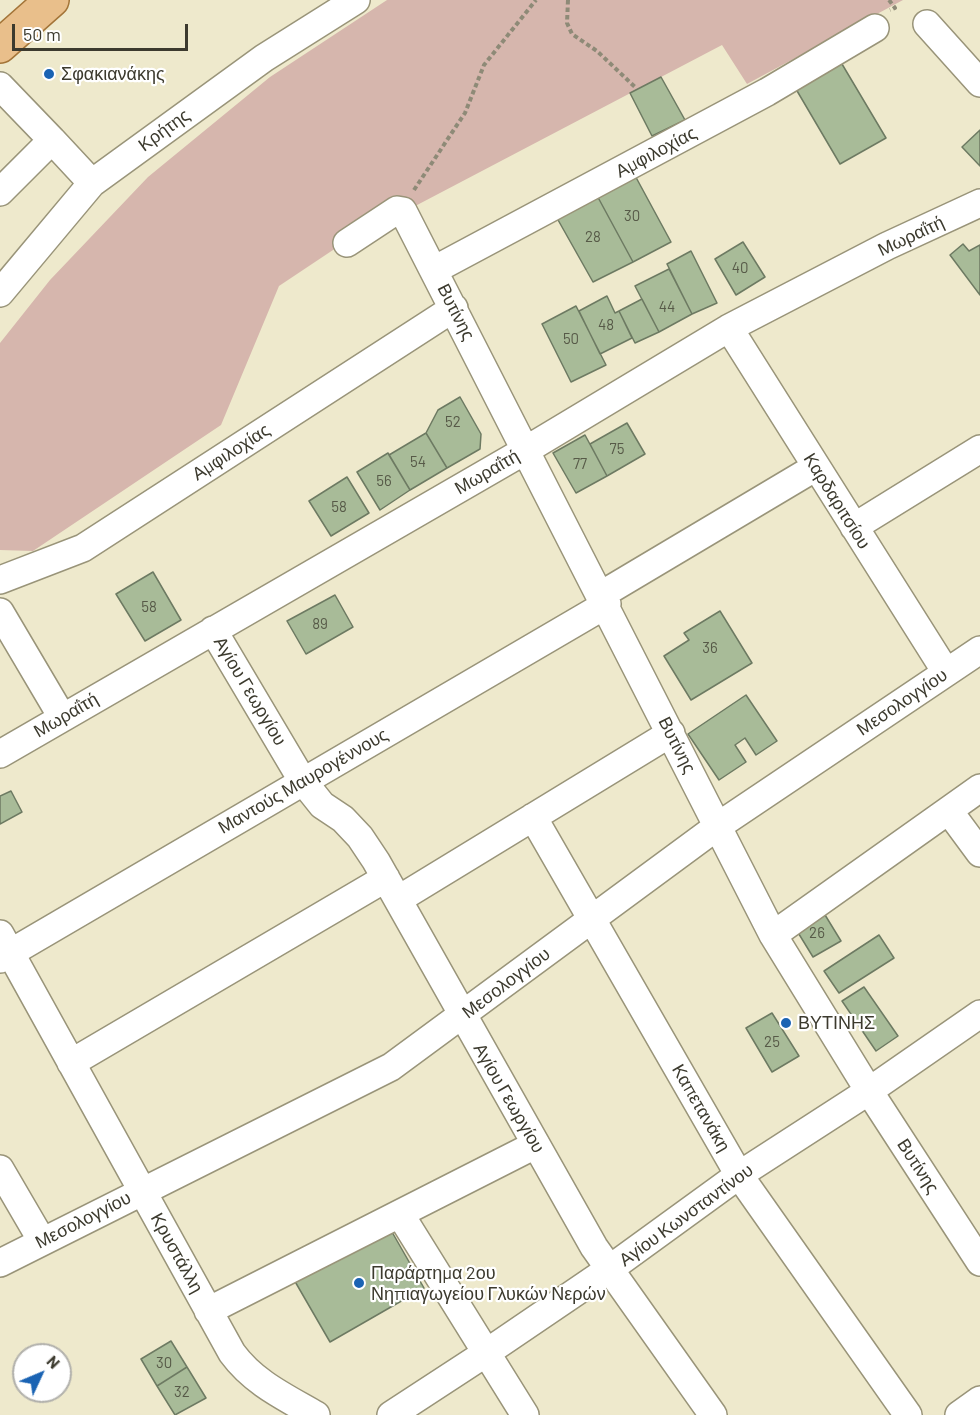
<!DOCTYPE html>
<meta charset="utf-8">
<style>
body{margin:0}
#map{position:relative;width:980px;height:1415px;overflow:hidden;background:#eee9cc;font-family:Barlow,sans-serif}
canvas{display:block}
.north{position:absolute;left:12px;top:1343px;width:60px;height:60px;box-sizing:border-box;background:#fff;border:2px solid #b1b0ab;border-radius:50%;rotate:46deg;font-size:16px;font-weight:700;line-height:24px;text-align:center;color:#3c3a2e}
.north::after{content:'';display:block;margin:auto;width:21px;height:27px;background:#1a63b3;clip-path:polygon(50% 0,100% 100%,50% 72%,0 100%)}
.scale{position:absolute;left:12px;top:24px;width:176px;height:27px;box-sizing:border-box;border:3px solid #3c3a2e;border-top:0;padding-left:8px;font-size:18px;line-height:21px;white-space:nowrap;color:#3c3a2e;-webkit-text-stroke:4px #fff;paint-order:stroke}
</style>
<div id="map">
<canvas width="980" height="1415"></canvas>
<div class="north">N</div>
<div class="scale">50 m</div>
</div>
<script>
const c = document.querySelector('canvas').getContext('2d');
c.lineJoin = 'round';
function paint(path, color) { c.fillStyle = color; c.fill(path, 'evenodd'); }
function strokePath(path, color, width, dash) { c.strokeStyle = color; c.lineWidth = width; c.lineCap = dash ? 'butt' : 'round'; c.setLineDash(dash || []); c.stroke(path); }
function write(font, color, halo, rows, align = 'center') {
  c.font = font + ' Barlow,sans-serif'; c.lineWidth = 4.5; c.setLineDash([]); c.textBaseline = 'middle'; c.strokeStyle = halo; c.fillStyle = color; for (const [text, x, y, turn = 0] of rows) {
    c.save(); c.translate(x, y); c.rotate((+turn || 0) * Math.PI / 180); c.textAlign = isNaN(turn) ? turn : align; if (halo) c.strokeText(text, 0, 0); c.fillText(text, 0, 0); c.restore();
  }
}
paint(new Path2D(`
 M387 0H903L747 84 722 45 339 246 279 286 221 425 33 551 0 550V343L50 280 148 177 270 77Z`), '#d6b6ad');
const building = new Path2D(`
 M839 59 886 138 840 164 793 84Z
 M661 77 685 120 652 136 630 93Z
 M980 130V166L962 147Z
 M632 170 671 242 633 262 594 190Z
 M594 190 633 262 593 282 553 211Z
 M743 242 765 277 736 295 715 259Z
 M963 244 969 251 980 245V295L950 255Z
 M691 251 717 303 692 314 667 264Z
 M669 269 692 314 659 332 635 286Z
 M607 296 615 313 619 311 632 338 600 354 579 311Z
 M642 299 659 332 635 343 619 311Z
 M576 306 606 365 571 382 542 324Z
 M460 397 481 434 480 449 447 468 426 433 438 410Z
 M627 423 645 454 607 476 590 444Z
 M426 433 447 468 410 490 389 455Z
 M585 435 607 476 576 493 553 453Z
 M388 453 410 490 380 510 357 472Z
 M347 477 369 513 331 536 309 501Z
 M153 572 181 620 145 641 116 594Z
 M335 595 353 627 306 654 287 621Z
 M720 611 752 663 691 700 664 656 689 640 684 633Z
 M746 695 777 741 756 755 745 738 735 745 746 762 719 780 688 734Z
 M11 791 22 812 0 824V796Z
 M822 910 841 941 813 957 794 926Z
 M879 935 894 958 839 993 824 971Z
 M864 987 898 1036 876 1051 842 1001Z
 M772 1013 799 1056 772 1072 746 1028Z
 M388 1225 424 1288 330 1342 293 1278Z
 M171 1341 187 1367 157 1386 141 1359Z
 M187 1367 206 1398 175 1415 157 1386Z`);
paint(building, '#a8bb98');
strokePath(building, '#6d7a62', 1.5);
const minor = new Path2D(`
 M927 24 980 83
 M0 86 52 140
 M0 192 52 140 92 183
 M347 243 397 210 403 211 773 935 869 1091 980 1262
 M434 270 767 92 875 28
 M0 293 92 183 264 58 356 0
 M729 328 946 672
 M854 527 980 449
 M0 580 83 548 454 308
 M601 595 816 467
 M0 612 62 717
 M213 630 302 780 322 805 343 819 360 837 376 861 594 1247 713 1415
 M0 754 526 450 729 328 887 246 980 203
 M949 811 980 853
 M533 817 739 1175 908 1415
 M399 899 671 733
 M0 934 232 1353C254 1383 285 1397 316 1415
 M773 935 980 788
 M0 959 607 604
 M71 1063 386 878
 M0 1169 42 1241
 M400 1214 525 1415
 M0 1263 391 1067 718 826 980 650
 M208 1311 535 1145
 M391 1415 486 1353 611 1268 739 1175 869 1091 980 1014
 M959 1415 980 1400`);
const major = new Path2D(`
 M0 46 52 0`);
strokePath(minor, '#999479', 30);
strokePath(major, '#a37438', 36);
strokePath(new Path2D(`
 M568 0 567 23 572 34 597 51 635 87
 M889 0 895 8 890 10
 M414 190 465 113 484 65 536 0`), '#8e8a77', 4, [4.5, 3]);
strokePath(minor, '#fff', 27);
strokePath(major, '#e9bf8b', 33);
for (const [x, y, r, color] of [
 [49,74,6,"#1a63b3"],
 [786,1023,6,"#1a63b3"],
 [359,1283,6,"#1a63b3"]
]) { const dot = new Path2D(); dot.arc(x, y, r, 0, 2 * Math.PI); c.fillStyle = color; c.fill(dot); strokePath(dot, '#fff', 2); }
write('15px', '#575a48', null, [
 ["30",632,216],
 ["28",593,237],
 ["40",740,268],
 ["44",667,307],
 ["48",606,325],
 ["50",571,339],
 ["52",453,422],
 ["75",617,449],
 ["54",418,462],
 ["77",580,464],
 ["56",384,481],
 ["58",339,507],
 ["58",149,607],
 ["89",320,624],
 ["36",710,648],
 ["26",817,933],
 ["25",772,1042],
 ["30",164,1363],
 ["32",182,1392]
]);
write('18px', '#3c3a2e', '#fff', [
 ["Σφακιανάκης",61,74],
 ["ΒΥΤΙΝΗΣ",798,1023],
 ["Παράρτημα 2ου",371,1273],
 ["Νηπιαγωγείου Γλυκών Νερών",371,1294]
], 'left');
write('18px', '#3c3a2e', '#fff', [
 ["Κρήτης",164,130,-36],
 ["Αμφιλοχίας",656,152,-28],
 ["Μωραΐτή",911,236,-25],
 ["Βυτίνης",456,312,63],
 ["Αμφιλοχίας",231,452,-33],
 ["Μωραΐτή",487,472,-30],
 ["Καρδαριτσίου",837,501,58],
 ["Αγίου Γεωργίου",250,691,59],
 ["Μεσολογγίου",902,702,-34],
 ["Μωραΐτή",66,715,-30],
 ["Βυτίνης",677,745,63],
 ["Μαντούς Μαυρογέννους",303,781,-30],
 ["Μεσολογγίου",506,983,-37],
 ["Αγίου Γεωργίου",509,1098,60],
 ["Καπετανάκη",701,1108,60],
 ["Βυτίνης",918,1166,57],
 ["Αγίου Κωνσταντίνου",686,1215,-36],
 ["Μεσολογγίου",83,1220,-27],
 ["Κρυστάλλη",177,1253,61]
]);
</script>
